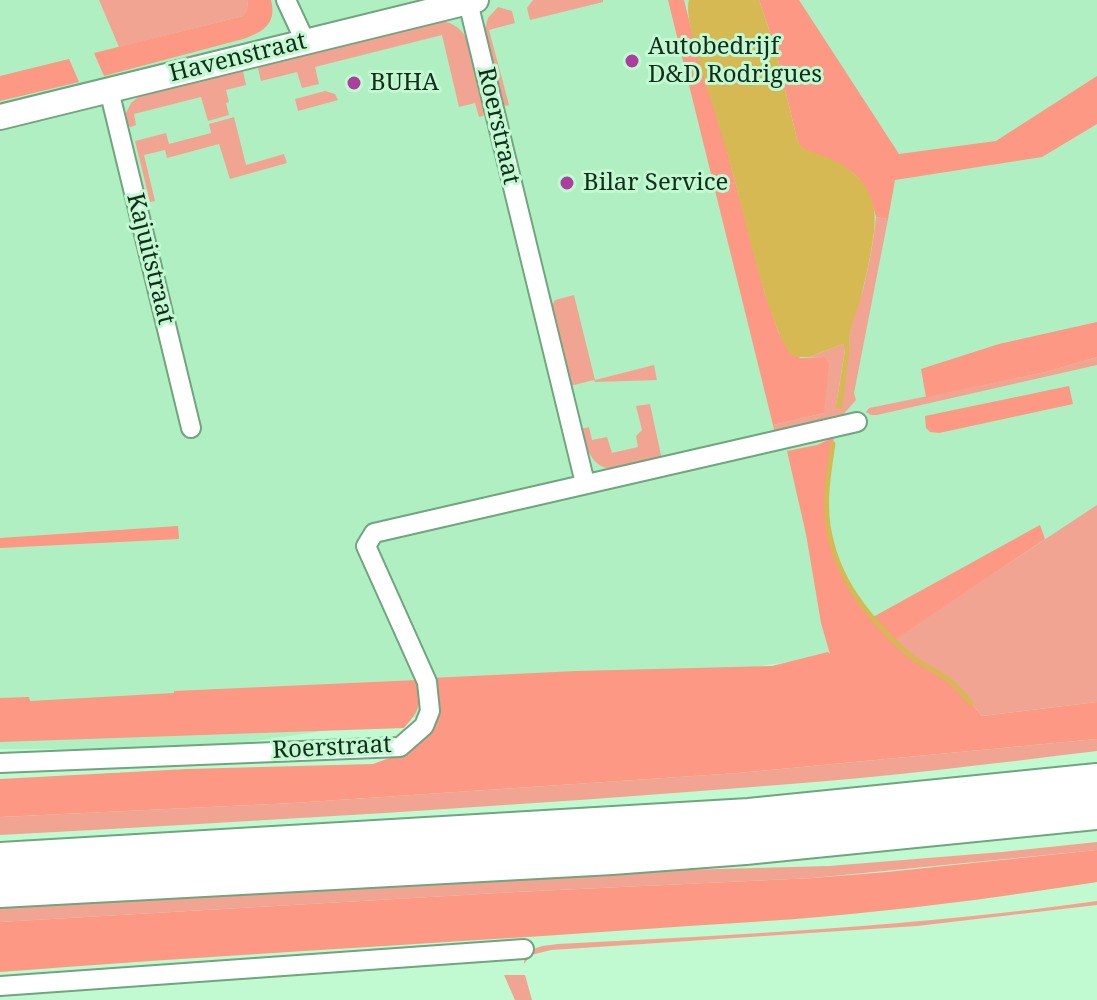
<!DOCTYPE html>
<style>
body{margin:0}
canvas{display:block;background:#c1f9d0}
</style>
<canvas width="1097" height="1000"></canvas>
<script>
const c = document.querySelector('canvas').getContext('2d');
c.lineJoin = 'round';
function paint(path, color) { c.fillStyle = color; c.fill(path, 'evenodd'); }
function strokePath(path, color, width, dash) { c.strokeStyle = color; c.lineWidth = width; c.lineCap = dash ? 'butt' : 'round'; c.setLineDash(dash || []); c.stroke(path); }
function write(font, color, halo, rows, align = 'center') {
  c.font = font + ' "Noto Serif",serif'; c.lineWidth = 6; c.setLineDash([]); c.textBaseline = 'middle'; c.strokeStyle = halo; c.fillStyle = color; for (const [text, x, y, turn = 0] of rows) {
    c.save(); c.translate(x, y); c.rotate((+turn || 0) * Math.PI / 180); c.textAlign = isNaN(turn) ? turn : align; if (halo) c.strokeText(text, 0, 0); c.fillText(text, 0, 0); c.restore();
  }
}
paint(new Path2D(`
 M0 0H1097V523L862 651 201 749H0Z`), '#afefc1');
paint(new Path2D(`
 M99 0H248L247 10 243 16 119 47Z
 M533 0H603V2L530 20 527 8Z
 M498 7 512 11 515 23 489 30 509 105 506 106 501 103 484 32 488 18Z
 M435 20C449 21 460 26 467 39L485 112 483 116 479 117 475 103 459 107 442 35 315 67 319 84 302 88 297 72 261 81 258 68 261 63Z
 M237 68 243 71 246 85 226 90 229 102 226 103 229 115 208 121 201 97 134 114 136 125 131 127 125 124 126 113 131 103 144 92Z
 M325 91 335 94 338 100 298 111 295 99Z
 M234 117 246 165 284 154 287 163 230 179 219 144 167 158 165 150 144 155 155 201 150 202 135 141 166 133 169 144 211 133 209 124Z
 M876 217 888 219 854 393 856 400 841 417 775 434 773 425 824 413V357H809L843 344 845 349 836 406 850 348C846 331 859 305 864 286 869 264 874 240 876 217Z
 M574 295 595 380 654 365 657 380 595 382 594 380 570 386 551 307 555 300Z
 M1097 357V365L877 415H871L866 412 869 408 1046 372Z
 M650 404 662 460C618 469 594 485 581 429L589 427 592 440 607 437 612 453 638 447 636 436 642 430 636 406Z
 M1097 505V702L982 716 960 690 944 676 911 657 894 639Z
 M1097 739V751C991 764 885 777 778 785 519 806 259 821 0 835V817L293 803 738 773Z
 M1097 842V850L1087 851 813 878 516 892 0 922V901L606 872 829 866 1002 852Z
 M1097 901V905L917 926 551 950 531 955 524 964 525 952 542 946 558 944C739 935 918 926 1097 901Z
 M504 975H525L532 1000H515Z`), '#f2a493');
paint(new Path2D(`
 M248 0H271C277 24 263 32 243 39L104 76 94 53 243 16 247 10Z
 M668 0H684L698 56 725 143 764 291 779 334 800 358 824 357 829 363 824 413 773 425Z
 M759 0H799L899 154 996 141 1097 76V124L1042 157 895 180 888 219 876 217C864 165 842 168 801 148L797 139 775 47Z
 M69 59 79 82 0 101V76Z
 M1097 322V357L1046 372 926 397 921 369 999 344Z
 M1069 386 1073 404 939 433 930 432 926 428 925 416Z
 M834 437C823 512 821 556 873 617L1040 525 1045 539 894 640 911 657 944 676 960 690 982 716 1097 702V739L738 773 293 803 0 817V779L187 769 373 764 395 756 410 747 431 678 577 671 772 666 828 652 830 654 821 623 806 534 787 451 817 445Z
 M178 526 179 539 0 548V538Z
 M418 680C421 704 421 709 404 728L0 742V698L29 697 30 701 174 693V691Z
 M1097 850V882C1015 895 934 906 851 914 773 922 694 925 616 931 410 945 205 956 0 972V922L516 892 813 878 887 872Z`), '#fc9883');
paint(new Path2D(`
 M689 0H759L775 47 797 139 801 147C816 155 834 158 847 168 881 194 877 220 870 257 867 272 864 286 860 300 856 315 847 332 850 348L842 408 838 409 836 406 845 350 843 344 809 357H794C787 350 782 341 778 331 754 270 743 205 724 142 717 115 682 21 689 0Z`), '#d7b954');
strokePath(new Path2D(`
 M833 444C829 470 824 498 828 525 836 579 868 618 908 654 917 662 929 667 940 674 952 681 962 692 971 703`), '#d7b954', 5);
const minor = new Path2D(`
 M286 0 305 41
 M468 2 585 483
 M109 90 191 428
 M0 763 400 747 424 726 430 711 427 682 366 546 374 533 857 422
 M0 986 524 949`);
const tertiary = new Path2D(`
 M0 117 476 0`);
const motorway = new Path2D(`
 M0 860 749 816 1097 781
 M0 890 612 857 745 847 1097 812`);
strokePath(minor, '#70a57f', 22);
strokePath(tertiary, '#70a57f', 28);
strokePath(motorway, '#70a57f', 38);
strokePath(minor, '#fff', 18);
strokePath(tertiary, '#fff', 24);
strokePath(motorway, '#fff', 34);
for (const [x, y, r, color] of [
 [632,61,8,"#ab3e9e"],
 [354,83,8,"#ab3e9e"],
 [567,183,8,"#ab3e9e"]
]) { const dot = new Path2D(); dot.arc(x, y, r, 0, 2 * Math.PI); c.fillStyle = color; c.fill(dot); strokePath(dot, '#c1f9d0', 3); }
write('24px', '#152b1c', '#c1f9d0', [
 ["Autobedrijf",648,47],
 ["D&D Rodrigues",648,75],
 ["BUHA",370,83],
 ["Bilar Service",583,183]
], 'left');
write('24px', '#152b1c', '#c1f9d0', [
 ["Havenstraat",238,58,-14],
 ["Roerstraat",498,126,77],
 ["Kajuitstraat",150,259,76],
 ["Roerstraat",332,748,-3]
]);
</script>
